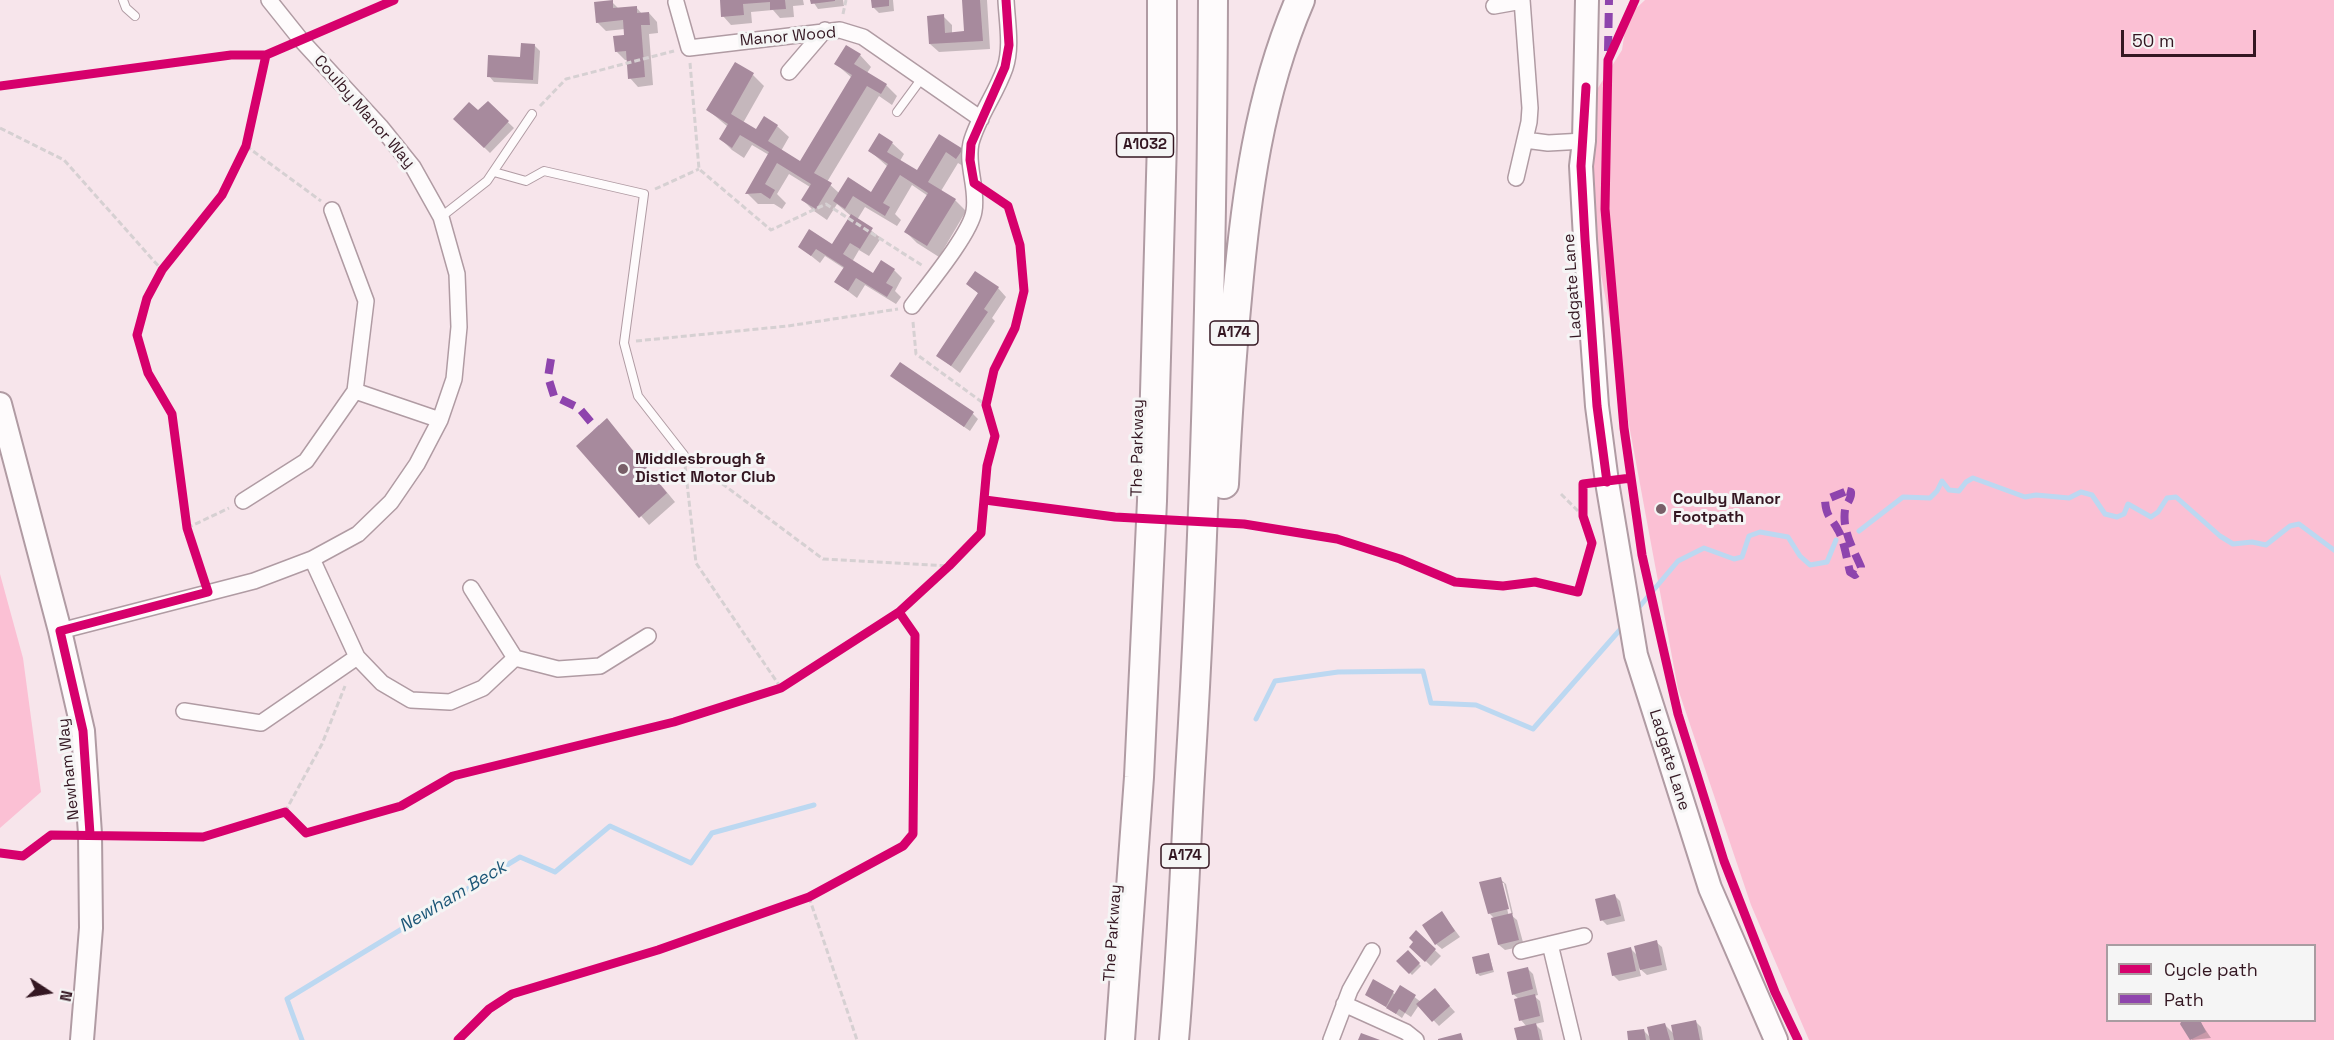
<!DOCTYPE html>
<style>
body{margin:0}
#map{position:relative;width:2334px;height:1040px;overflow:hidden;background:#f7e5eb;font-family:"Space Grotesk",sans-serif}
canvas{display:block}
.legend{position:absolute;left:2106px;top:944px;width:210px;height:78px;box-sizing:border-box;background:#f5f5f5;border:2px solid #a89ca1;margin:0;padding:8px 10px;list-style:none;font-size:18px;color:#341722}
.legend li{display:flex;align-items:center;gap:12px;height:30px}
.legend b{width:30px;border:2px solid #a89ca1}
.north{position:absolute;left:18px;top:962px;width:60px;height:60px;-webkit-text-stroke:4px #f5f5f5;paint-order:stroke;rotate:102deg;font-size:16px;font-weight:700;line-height:24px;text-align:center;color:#341722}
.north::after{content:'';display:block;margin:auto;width:21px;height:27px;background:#341722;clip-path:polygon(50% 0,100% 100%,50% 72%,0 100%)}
.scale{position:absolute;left:2121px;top:30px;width:135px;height:27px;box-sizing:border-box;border:3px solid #341722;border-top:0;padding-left:8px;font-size:18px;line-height:21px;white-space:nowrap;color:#341722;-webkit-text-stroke:4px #f5f5f5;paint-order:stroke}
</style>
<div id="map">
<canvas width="2334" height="1040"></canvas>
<ul class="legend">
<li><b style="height:8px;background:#d6006c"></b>Cycle path</li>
<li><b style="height:8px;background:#8e44ad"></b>Path</li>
</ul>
<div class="north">N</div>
<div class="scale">50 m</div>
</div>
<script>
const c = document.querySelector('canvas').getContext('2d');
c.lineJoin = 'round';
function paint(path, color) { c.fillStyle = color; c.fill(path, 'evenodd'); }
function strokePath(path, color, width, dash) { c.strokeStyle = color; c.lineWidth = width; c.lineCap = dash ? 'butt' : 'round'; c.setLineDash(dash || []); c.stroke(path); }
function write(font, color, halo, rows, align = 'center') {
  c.font = font + ' "Space Grotesk",sans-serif'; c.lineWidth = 6; c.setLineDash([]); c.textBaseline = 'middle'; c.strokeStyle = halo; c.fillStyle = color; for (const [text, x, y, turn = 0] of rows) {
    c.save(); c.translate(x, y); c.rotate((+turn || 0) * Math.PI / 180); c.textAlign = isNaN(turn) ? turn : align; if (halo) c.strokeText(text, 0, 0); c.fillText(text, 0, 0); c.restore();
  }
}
paint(new Path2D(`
 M1645 0H2334V1040H1809L1751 905 1678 689 1581 166 1596 91 1622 50 1627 17ZM2108 946H2314V1020H2108Z
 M0 574 23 658 41 792 0 828Z`), '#fbc0d4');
paint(new Path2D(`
 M721 0H803L804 5 793 6 794 17 780 18 773 10 751 12 752 23 731 25 723 16Z
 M812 0H843L844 6 818 9Z
 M872 0H893L894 11 879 13 873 7Z
 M963 0H987L990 49 939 52 930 44 943 16 952 25V34L966 33Z
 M612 2 619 9 636 7 642 14 649 13 657 22 658 33 649 34 653 85 638 87 630 78 628 60H625L616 51 626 37 625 29 606 31 597 22Z
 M534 45 540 51 538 84 494 82 489 76 522 59Z
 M860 55 871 67 867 73 886 85 897 96 892 105 879 96 827 182 839 193 871 194 888 167 870 151 892 143 904 154 900 161 917 172 940 136 962 150 973 161 968 169 958 163 941 191 955 200 966 211 939 257 917 243 906 232 928 196 912 185 895 214 901 220 897 226 865 207 857 220 881 238 869 256 859 250 852 262 873 275 894 270 902 278 895 291 901 297 896 304 865 285 857 298 836 282 845 269 825 256 820 263 800 247 833 246 851 216 837 204 827 220 814 211 803 200 810 187 789 174 777 194 786 203 782 209 774 204H758L747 193 769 155 752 145 744 158 732 150 721 139 728 127 708 110 753 75 764 86 743 123 757 132 777 126 789 137 781 151 801 163 852 78 836 64Z
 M488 103 514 128 490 153 455 119 478 112Z
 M968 284 998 288 1006 297 992 318 995 321 960 373 938 356 979 294Z
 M892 376 973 414 978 419 970 431Z
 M607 420 675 502 649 525 579 446Z
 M1500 879 1506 884 1513 914 1511 915 1517 920 1524 946 1505 950 1499 945 1495 919 1489 913ZM1501 883H1504L1512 916 1509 917Z
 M1615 896 1620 901 1625 921 1607 925 1602 920Z
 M1442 913 1460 937 1442 949 1436 944Z
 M1416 932 1441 956 1431 966 1411 947 1415 942Z
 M1656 942 1662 947 1667 970 1647 975 1639 968 1641 976 1619 981 1613 975 1631 949 1638 956Z
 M1408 952 1421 966 1412 975 1399 961Z
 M1489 955 1494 972 1480 976 1477 973Z
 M1527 968 1533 974 1538 995 1534 996 1540 1001 1544 1022 1535 1024 1541 1030 1543 1040H1518L1527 1027 1521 1020 1519 999 1513 994Z
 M1374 981 1396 995 1401 987 1421 1002 1435 990 1455 1012 1439 1026 1419 1005 1411 1017 1405 1013 1402 1018 1367 994Z
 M2199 1020 2211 1038 2192 1040 2182 1024Z
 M1696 1022 1701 1027 1703 1040H1630L1644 1031 1651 1038 1665 1025 1674 1034Z`), '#0003');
strokePath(new Path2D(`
 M1859 531 1903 497 1930 498 1937 491 1942 481 1949 490 1959 491 1966 482 1973 478 2025 497 2036 495 2069 498 2081 492 2092 495 2105 514 2117 517 2124 514 2128 504 2151 517 2158 512 2167 498 2176 497 2220 536 2233 544 2252 542 2266 545 2290 526 2299 524 2334 550
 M1635 612 1678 561 1704 548 1734 559 1742 557 1749 536 1760 532 1788 537 1800 556 1810 565 1827 562 1836 540
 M1256 719 1275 681 1338 672 1423 671 1431 703 1476 705 1533 729 1625 624
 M302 1040 287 999 520 857 555 872 610 826 691 863 712 833 814 805`), '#bcd8f1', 5);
paint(new Path2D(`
 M613 0V8L637 6V13L649 12 650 25H641L645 77 628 79 626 51 615 52 613 36 624 35 623 20 596 23 594 2Z
 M720 0H770V2L743 4 744 15 721 17Z
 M770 0H785L786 9 770 10Z
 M810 0H835V1L811 4Z
 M871 0H889V6L872 8Z
 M962 0H980L983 41 929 44 927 16 944 14 945 33 964 31Z
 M521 43 535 44 533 80 487 77 488 55 520 57Z
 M846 45 861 54 854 64 887 84 881 94 867 86 814 173 832 183 816 209 801 200 811 184 777 163 765 184 775 190 770 199 761 193 745 194 769 152 740 135 732 148 719 139 728 124 706 110 735 62 754 73 731 114 756 129 764 116 778 125 768 141 800 161 852 75 834 64Z
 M488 101 509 121 484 148 453 119 469 102 478 110Z
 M879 133 893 142 887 152 917 170 939 134 963 149 956 159 946 152 928 182 956 199 927 246 904 232 928 193 900 175 883 203 890 207 885 216 853 196 845 209 833 201 848 177 871 192 888 164 868 151Z
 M851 214 873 228 860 249 850 243 843 254 873 273 881 260 895 269 886 283 893 287 887 297 856 278 848 291 834 282 844 267 816 249 811 256 798 247 809 229 832 244Z
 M975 271 999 287 984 309 988 312 951 366 936 356 978 293 966 284Z
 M900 362 974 412 964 427 890 376Z
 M607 418 667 493 639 518 576 446Z
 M1501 877 1509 909 1488 914 1479 882Z
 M1615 894 1621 916 1600 921 1595 899Z
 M1442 911 1455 931 1435 945 1422 925Z
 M1512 913 1519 940 1498 945 1491 918Z
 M1416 930 1436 949 1425 962 1409 947 1413 942 1409 938Z
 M1657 940 1662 965 1640 970 1634 946Z
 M1631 947 1636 971 1612 976 1607 953Z
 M1408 950 1420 963 1409 974 1396 961Z
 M1489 953 1493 970 1476 974 1472 957Z
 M1528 967 1533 989 1512 995 1507 972Z
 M1373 979 1394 991 1386 1007 1365 995Z
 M1400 985 1416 995 1405 1013 1399 1009 1396 1014 1386 1008Z
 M1435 988 1450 1006 1432 1022 1416 1004Z
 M1535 994 1540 1016 1519 1021 1514 999Z
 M1696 1020 1700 1040H1674L1671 1025Z
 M2182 1020H2200L2206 1032 2190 1040 2180 1024Z
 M1536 1023 1540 1040H1517L1514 1028Z
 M1665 1023 1670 1040H1650L1647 1027Z
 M1644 1029 1646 1040H1628L1627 1031Z
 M1361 1033 1380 1040H1358Z
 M1461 1033 1463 1040H1438V1039Z`), '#a78a9d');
const lane = new Path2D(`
 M123 0 126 8 135 16
 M897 112 922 78
 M494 172 526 181 544 171 644 194 624 343 638 396 684 455
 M441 217 487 181 532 114`);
const street = new Path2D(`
 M676 2 689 48 840 30 863 37 981 119
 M1494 6 1522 1
 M789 72 825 30
 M1525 140 1548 143 1584 141
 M1516 178 1529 122 1530 108 1522 0
 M912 306C927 286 971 233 974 211 978 189 966 165 971 143 978 117 996 94 1005 68 1012 47 1007 22 1006 0
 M355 391 440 420
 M243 501 306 461 355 391 366 301 332 210
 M312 559 357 657 382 683 411 700 450 702 483 688 515 658 558 669 600 666 648 636
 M471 588 515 658
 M60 631 254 581 312 559 358 534 391 502 417 464 440 420 454 379 459 327 457 274 441 217 413 167 380 126 301 40 269 0
 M184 711 261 723 357 657
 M1550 944 1573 1040
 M1521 951 1584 936
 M1344 1004 1406 1032 1416 1040
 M1331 1040 1350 990 1372 951`);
const secondary = new Path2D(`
 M1587 0 1584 141 1581 166 1585 239 1597 406 1607 482 1636 655 1710 888 1776 1040
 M0 404 60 631 83 731 90 834 91 928 82 1040`);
const highway = new Path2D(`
 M1224 484C1227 422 1231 360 1237 298 1246 196 1259 95 1300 0
 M1120 1040 1139 777 1152 501 1162 141V0
 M1174 1040C1182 951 1185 862 1190 774 1206 516 1212 258 1213 0`);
strokePath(lane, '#b09ba3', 10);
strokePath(street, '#b09ba3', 18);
strokePath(secondary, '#b09ba3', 26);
strokePath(highway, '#b09ba3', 32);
strokePath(new Path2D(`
 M843 14 846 0
 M690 63 699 169 771 230 826 204 923 266
 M540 106 566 79 674 51
 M0 128 64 160 162 270
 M246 146 321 201
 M655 189 699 169
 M913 322 916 354 986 405
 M636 341 788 326 898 309
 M693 462 823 559 949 566
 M685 465 696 563 781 688
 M1561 494 1583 516
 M187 528 229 508
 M285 812 322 744 345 686
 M809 897 857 1040`), '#d6d0d2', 3, [6, 3]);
strokePath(lane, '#fefbfc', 8);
strokePath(street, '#fefbfc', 15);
strokePath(secondary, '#fefbfc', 22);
strokePath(highway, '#fefbfc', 28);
strokePath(new Path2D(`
 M1608 51 1609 0
 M551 359 548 377 554 396 579 408 596 428
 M1847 491 1851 492C1852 499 1846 503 1845 510 1842 531 1853 548 1861 567V571L1855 575 1850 572C1847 560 1844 540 1838 530 1831 517 1826 517 1825 500Z`), '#8e44ad', 8, [15, 8]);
strokePath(new Path2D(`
 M1635 0 1608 60 1605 209 1624 428 1642 555 1678 714 1724 861 1775 992 1798 1040
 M0 86 231 55H266L394 0
 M1586 87 1581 166 1585 239 1597 406 1607 482
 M985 500 1115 517 1244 524 1337 539 1400 559 1455 582 1503 586 1535 582 1578 592 1592 543 1583 516V484L1631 478
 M90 834 83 731 60 631 208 592 187 528 172 414 148 373 137 335 147 298 162 270 222 195 246 146 266 55
 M0 853 23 856 51 835 203 837 285 812 306 833 401 806 453 776 674 722 781 688 899 612 949 566 981 533 987 466 995 436 986 405 994 370 1015 328 1024 291 1020 245 1008 206 974 183 970 160 971 144 1005 67 1009 45 1006 0
 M458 1040 489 1009 512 994 658 950 809 897 903 846 913 834 915 635 899 612`), '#d6006c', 9);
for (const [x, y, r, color] of [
 [623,469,6,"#785f68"],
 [1661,509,6,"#785f68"]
]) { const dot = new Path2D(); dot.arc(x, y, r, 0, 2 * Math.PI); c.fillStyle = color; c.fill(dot); strokePath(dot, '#f5f5f5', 2); }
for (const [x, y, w] of [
 [1145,145,57],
 [1234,333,48],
 [1185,856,48]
]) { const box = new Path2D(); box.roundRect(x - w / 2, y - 12, w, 24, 4.5); c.fillStyle = '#f5f5f5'; c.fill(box); strokePath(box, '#341722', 1.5); }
write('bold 15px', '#341722', null, [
 ["A1032",1145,145],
 ["A174",1234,333],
 ["A174",1185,856]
]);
write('16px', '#341722', '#f5f5f5', [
 ["Manor Wood",788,37,-5],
 ["Coulby Manor Way",364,112,49],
 ["Ladgate Lane",1573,286,-94],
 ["The Parkway",1138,448,-89],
 ["Ladgate Lane",1669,760,73],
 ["Newham Way",69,769,-96],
 ["The Parkway",1113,933,-86]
]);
write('bold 16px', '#341722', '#f5f5f5', [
 ["Middlesbrough &",635,460],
 ["Distict Motor Club",635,478],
 ["Coulby Manor",1673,500],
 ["Footpath",1673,518]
], 'left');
write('italic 18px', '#1d5778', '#f5f5f5', [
 ["Newham Beck",453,897,-31]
]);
</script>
